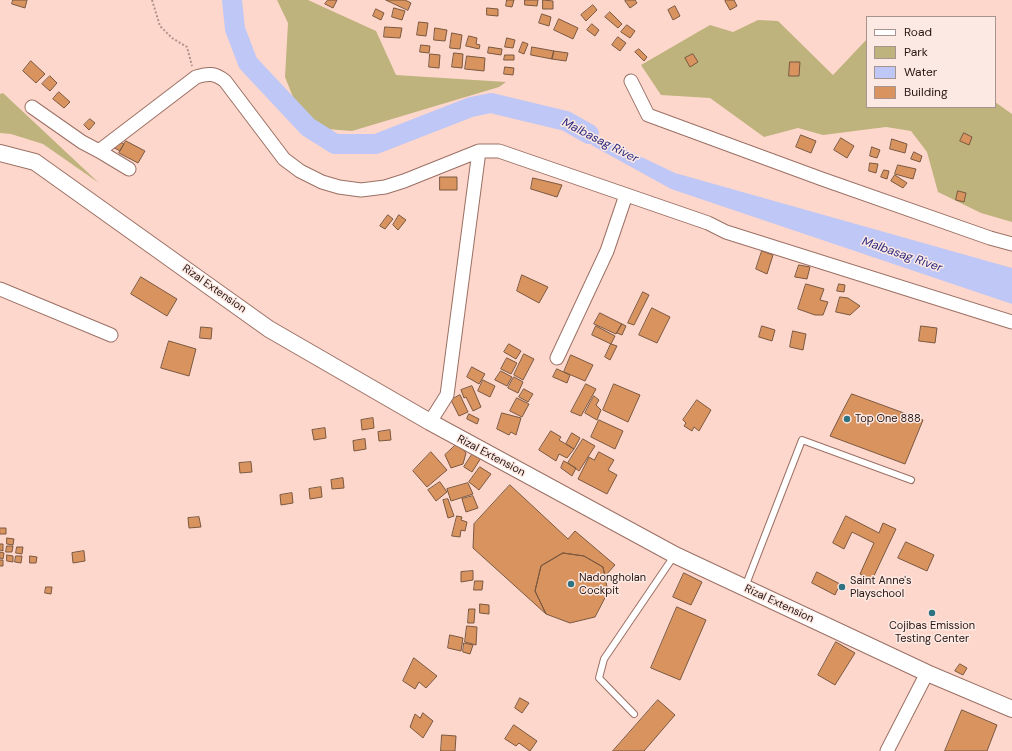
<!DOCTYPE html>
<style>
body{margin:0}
#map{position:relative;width:1012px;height:751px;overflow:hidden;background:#fed7cc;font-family:"DM Sans",sans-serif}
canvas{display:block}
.legend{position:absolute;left:866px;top:16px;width:130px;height:92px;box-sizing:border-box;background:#fde9e3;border:1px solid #a7948f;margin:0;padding:5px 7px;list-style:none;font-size:12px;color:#251410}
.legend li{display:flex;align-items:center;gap:8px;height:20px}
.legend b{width:20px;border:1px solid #a7948f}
</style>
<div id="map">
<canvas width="1012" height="751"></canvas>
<ul class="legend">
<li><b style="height:5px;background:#fff"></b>Road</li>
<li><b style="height:11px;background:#beb27d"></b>Park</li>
<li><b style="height:11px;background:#bec7f5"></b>Water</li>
<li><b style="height:11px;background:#d9935e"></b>Building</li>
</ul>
</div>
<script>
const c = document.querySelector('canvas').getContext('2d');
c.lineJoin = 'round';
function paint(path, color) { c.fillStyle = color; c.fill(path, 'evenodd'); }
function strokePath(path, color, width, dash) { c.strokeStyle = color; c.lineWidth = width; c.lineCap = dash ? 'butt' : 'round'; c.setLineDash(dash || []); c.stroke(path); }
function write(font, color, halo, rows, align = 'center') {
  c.font = font + ' "DM Sans",sans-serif'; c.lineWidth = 3; c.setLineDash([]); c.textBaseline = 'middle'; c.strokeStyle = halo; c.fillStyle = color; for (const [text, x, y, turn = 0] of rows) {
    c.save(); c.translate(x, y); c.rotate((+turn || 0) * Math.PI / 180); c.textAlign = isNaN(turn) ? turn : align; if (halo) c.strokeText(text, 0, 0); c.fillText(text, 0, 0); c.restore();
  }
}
paint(new Path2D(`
 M277 0H308L376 31 396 75 506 82 499 87 352 131 327 129 304 113 295 102 285 77 288 23Z
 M758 20 778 21 833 75 867 39V107H995V102L1012 114V222L981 213 938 192 927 152 911 131 886 127 823 135 798 128 764 137 710 98 661 95 641 65 710 25 733 32Z
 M3 93 99 183 43 144 11 134 0 133V94Z`), '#beb27d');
paint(new Path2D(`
 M566 121 675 173 1012 268V304L671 189 593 146Z`), '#bec7f5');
strokePath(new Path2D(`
 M232 0 235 29 248 63 308 127 335 144H376L471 107 491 103 566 121 589 134`), '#bec7f5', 20);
const building = new Path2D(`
 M13 0H27L25 8 12 4Z
 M328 0H337L333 8 325 4Z
 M386 0H405L411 3 408 10Z
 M507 0H514L512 7 506 6Z
 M525 0H538L537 6 525 5Z
 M543 0 553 1V9H543Z
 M627 0H635L637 3 630 8 625 1Z
 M727 0H734L737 6 730 10 725 1Z
 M593 5 597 10 586 21 581 15Z
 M675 6 680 16 673 20 668 10Z
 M394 8 405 11 402 20 392 17Z
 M487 8 498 9V16L487 15Z
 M376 9 384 13 381 20 373 16Z
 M610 12 622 24 618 28 605 17Z
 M542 14 551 17 549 26 539 23Z
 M559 19 578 28 573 39 554 30Z
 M419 22 428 23 426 36 417 35Z
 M592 24 599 30 595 36 587 30Z
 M627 25 635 31 630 38 621 32Z
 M385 27 402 28 400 38 384 37Z
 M435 28 447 30 445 41 434 40Z
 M452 33 462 35 460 49 450 48Z
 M469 36 477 38 476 44 480 45 479 49 466 46Z
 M618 37 626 43 620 51 612 45Z
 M507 38 515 40 513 48 505 47Z
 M523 42 528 44 524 54 519 52Z
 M421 45 430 46 429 53 420 52Z
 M489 47 502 49 501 55 488 53Z
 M532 47 554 51 552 59 531 55Z
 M639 49 647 57 644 61 635 52Z
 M554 51 568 53 566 61 552 59Z
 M454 53 463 54 462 68 452 67Z
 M430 54 440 55 439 68 429 67Z
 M693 54 698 62 690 67 685 58Z
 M505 55H514V60H504Z
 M467 56 485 58 484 71 465 69Z
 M31 61 45 74 36 83 23 71Z
 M790 62H800L799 76H789Z
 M505 67 514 68 513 75 504 74Z
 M50 76 57 83 50 91 42 84Z
 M59 92 70 102 64 108 53 99Z
 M90 119 95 123 89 130 84 125Z
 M964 133 972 137 969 145 960 141Z
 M801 135 816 141 811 153 796 147Z
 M841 138 854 146 847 158 834 150Z
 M115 139 124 144 120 151 111 146Z
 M892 139 907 144 905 153 890 149Z
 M126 141 145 151 138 163 119 153Z
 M872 147 880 150 877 158 870 156Z
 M914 152 922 156 920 162 911 159Z
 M870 163 878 164 876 173 869 171Z
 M898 165 916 169 913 179 895 174Z
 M884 170 889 171 887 179 881 177Z
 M895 175 907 183 903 188 891 181Z
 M440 177H457V190H440Z
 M533 178 562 185 557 197 531 189Z
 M958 191 966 193 964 202 956 200Z
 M388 215 393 219 385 229 380 226Z
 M399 215 406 220 398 230 393 225Z
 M762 251 773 255 767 274 756 269Z
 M799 265 810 267 807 279 795 277Z
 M522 275 548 287 539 303 517 291Z
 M141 277 177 299 167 316 131 294Z
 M806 284 824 289 820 300 828 302 823 315H815L798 309Z
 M839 284 845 285 844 292 837 291Z
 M643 292 649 295 634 325 628 323Z
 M840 297 848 298 860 306 850 315 836 312Z
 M652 308 670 317 657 343 639 335Z
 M600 313 622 324 616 334 594 324Z
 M622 324 626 326 622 335 617 333Z
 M596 326 615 336 611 344 592 335Z
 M762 326 775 330 772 341 759 337Z
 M921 326 937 328 935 343 919 341Z
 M201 327 212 328 211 339 200 338Z
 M793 331 806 334 803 350 790 347Z
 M169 341 196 349 189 376 161 368Z
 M509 344 521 351 516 359 504 352Z
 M611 344 617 346 610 360 605 357Z
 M524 354 534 359 523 380 514 375Z
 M571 355 593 365 585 381 564 372Z
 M507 358 517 363 511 374 501 369Z
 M472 367 485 374 479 384 467 377Z
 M557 369 570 375 567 383 553 377Z
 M501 371 512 377 507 386 495 380Z
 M514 377 523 382 518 393 508 388Z
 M483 380 495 386 490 397 478 391Z
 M586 384 596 389 581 416 571 412Z
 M614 384 640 395 628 422 603 410Z
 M472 386 481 407 473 411 466 397 464 398 461 390Z
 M524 389 533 394 528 402 519 397Z
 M852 394 923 420 905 464 830 436 841 414Z
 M460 395 468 412 459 416 451 400Z
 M594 396 599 400 596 405 601 410 597 420 585 413Z
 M517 398 529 404 522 417 510 411Z
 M697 400 711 410 699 431 694 427 692 431 684 426 686 423 683 420Z
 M502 413 521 418 516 435 511 432 509 435 497 429Z
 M469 414 479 419 477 424 467 419Z
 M373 418 374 428 362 430 361 420Z
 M599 420 623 431 615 449 591 437Z
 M325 428 326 438 314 440 312 430Z
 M390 430 391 440 379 441 378 432Z
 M551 431 561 437 559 440 574 449 567 458 559 454 556 461 539 450Z
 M572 433 580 438 574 449 566 444Z
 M365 439 366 449 354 451 353 441Z
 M583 439 595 446 579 471 568 463Z
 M458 443 466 453 463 464 451 468 445 455Z
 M431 452 447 470 427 487 413 471Z
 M599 452 614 460 608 470 617 475 607 494 578 479 589 457 594 460Z
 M473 453 481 458 472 472 464 467Z
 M564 461 576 468 572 476 561 468Z
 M251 462 252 472 240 473 239 463Z
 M480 467 491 474 479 490 469 482Z
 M343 478 344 488 332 489 331 480Z
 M440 482 447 492 436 501 428 490Z
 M468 483 473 494 451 501 447 489Z
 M510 485 568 539 575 531 615 565 605 576 603 567 584 556 563 553 541 566 535 591 546 614 473 548 474 524Z
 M321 487 322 497 310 499 309 489Z
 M292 493 293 503 281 505 280 495Z
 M473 496 478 508 466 512 462 499Z
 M448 499 454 516 448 518 443 500Z
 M457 516 462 517 461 520 467 522 465 531 461 530 460 537 452 536Z
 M846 516 879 533 883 523 896 529 872 580 860 574 874 543 852 532 844 549 833 543Z
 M199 517 201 527 189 528 188 518Z
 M0 528H6V534H0Z
 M7 538 14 539 13 545 7 544Z
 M906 542 934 555 927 571 898 558Z
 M0 544H3V551L0 550Z
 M7 546H13L12 552H6Z
 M17 547H23L22 554 16 553Z
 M84 551 85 561 73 563 72 553Z
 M0 552 4 553 3 559 0 558Z
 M563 553 584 556 603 567 608 592 595 617 570 623 546 614 535 591 541 566Z
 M7 555 13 556V562L7 561Z
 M16 556H22L21 563 15 562Z
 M30 556 37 557 36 563H30Z
 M0 560H3V566H0Z
 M473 571V580L461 582V572Z
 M817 572 840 584 835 595 812 583Z
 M684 573 702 582 691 605 673 597Z
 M475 581H483L482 590H474Z
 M46 587H52L51 594 45 593Z
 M480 604 489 605V614L480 613Z
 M677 607 706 620 680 680 651 668Z
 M469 609H475L474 623H468Z
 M467 626 477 627 476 645 465 642Z
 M450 635 463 638 461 651 448 648Z
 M836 642 855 653 835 685 818 675Z
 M464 643 473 645 470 654 463 652Z
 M414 658 437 676 426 688 419 682 415 689 403 681Z
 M960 664 967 668 963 675 955 671Z
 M520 698 529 703 522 713 515 708Z
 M658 700 675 715 644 751H613Z
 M962 710 997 725 987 751H945Z
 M423 713 433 721 423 738 410 727 415 714 420 718Z
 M514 725 537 741 530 751 519 743 516 746 505 739Z
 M442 735 456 736 455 751H441Z`);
paint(building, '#d9935e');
strokePath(building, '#7a5840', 1);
const service = new Path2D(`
 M745 587 802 440 911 480
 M634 714 599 678 604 659 674 556`);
const minor = new Path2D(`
 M631 81 648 115 822 179 990 238 1012 244
 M32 107 82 142 99 151 129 169
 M99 151 196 77C208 73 215 73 225 81L284 159 300 171 322 182 339 187 361 190 385 187 404 181 479 151H499L708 223 726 232 1012 322
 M0 289 111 335
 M557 358 607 251 626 195
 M430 422 447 395 479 151
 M887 751 927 673`);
const tertiary = new Path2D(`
 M0 153 35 162 269 329 430 422 675 555 927 673 1012 709`);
strokePath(service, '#9b7064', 8);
strokePath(minor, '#9b7064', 15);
strokePath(tertiary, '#9b7064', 18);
strokePath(new Path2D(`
 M152 0 160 26 172 38 187 47 192 66`), '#b19289', 2, [2, 2]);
strokePath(service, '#fff', 6);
strokePath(minor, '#fff', 13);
strokePath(tertiary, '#fff', 16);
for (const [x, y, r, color] of [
 [847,419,4,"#2f7383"],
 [571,584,4,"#2f7383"],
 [842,587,4,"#2f7383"],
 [932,613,4,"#2f7383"]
]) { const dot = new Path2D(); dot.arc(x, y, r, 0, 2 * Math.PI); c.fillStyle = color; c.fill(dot); strokePath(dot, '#fde9e3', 1.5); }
write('11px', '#251410', '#fde9e3', [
 ["Rizal Extension",214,289,35],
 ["Rizal Extension",491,456,28],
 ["Rizal Extension",779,604,25]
]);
write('11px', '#251410', '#fde9e3', [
 ["Top One 888",855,419],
 ["Nadongholan",579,578],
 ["Cockpit",579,591],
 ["Saint Anne's",850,581],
 ["Playschool",850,594],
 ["Cojibas Emission",932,626,"center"],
 ["Testing Center",932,639,"center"]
], 'left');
write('italic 12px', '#2a2a7f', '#fde9e3', [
 ["Malbasag River",600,141,27],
 ["Malbasag River",902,255,19]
]);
</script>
